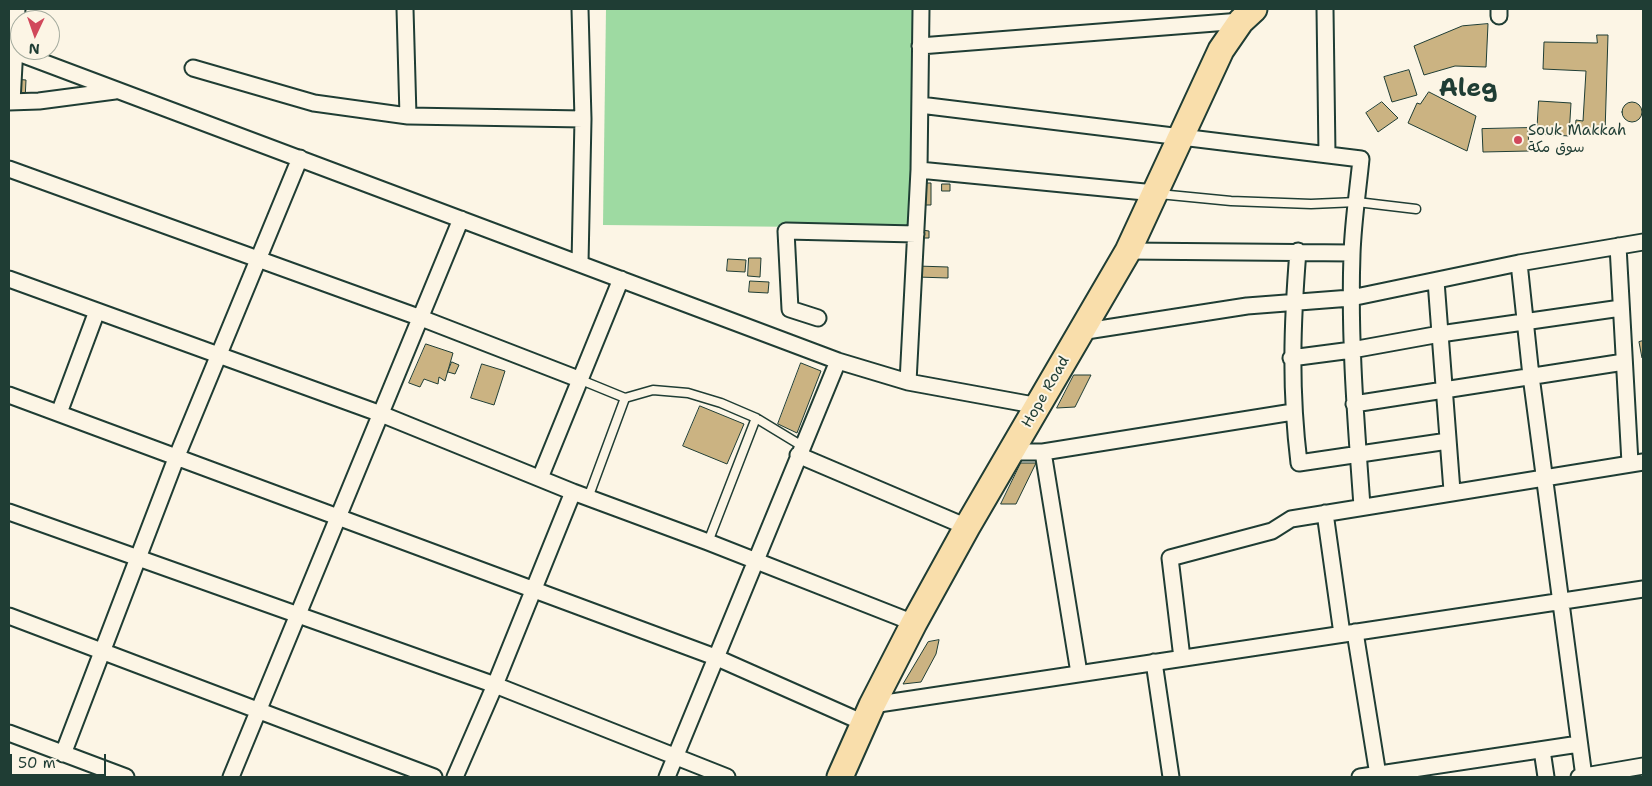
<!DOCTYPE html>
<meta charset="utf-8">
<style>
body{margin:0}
#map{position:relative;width:1652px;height:786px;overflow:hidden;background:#fcf5e5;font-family:"Shantell Sans",sans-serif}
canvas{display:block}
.frame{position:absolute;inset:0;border:10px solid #1f3d34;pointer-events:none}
.north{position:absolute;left:10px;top:10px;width:50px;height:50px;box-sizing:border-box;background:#fcf5e5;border:1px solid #a4ab9e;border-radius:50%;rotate:183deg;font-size:14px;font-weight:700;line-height:20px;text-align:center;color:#1f3d34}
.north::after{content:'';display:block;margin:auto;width:18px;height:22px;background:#d1495b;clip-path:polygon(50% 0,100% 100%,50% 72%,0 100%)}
.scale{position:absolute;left:10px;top:754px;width:96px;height:22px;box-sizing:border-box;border:2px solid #1f3d34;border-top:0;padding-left:6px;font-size:15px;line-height:18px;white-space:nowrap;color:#1f3d34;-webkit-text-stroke:4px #fcf5e5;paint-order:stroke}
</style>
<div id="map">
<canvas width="1652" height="786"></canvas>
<div class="frame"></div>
<div class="north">N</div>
<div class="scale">50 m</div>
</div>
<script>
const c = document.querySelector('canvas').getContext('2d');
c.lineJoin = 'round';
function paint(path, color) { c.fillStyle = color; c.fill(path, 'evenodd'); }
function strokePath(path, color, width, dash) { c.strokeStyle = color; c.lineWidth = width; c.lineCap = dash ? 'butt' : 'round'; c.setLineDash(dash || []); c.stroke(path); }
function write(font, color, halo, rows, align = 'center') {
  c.font = font + ' "Shantell Sans","Playpen Sans Arabic",sans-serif'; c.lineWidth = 4; c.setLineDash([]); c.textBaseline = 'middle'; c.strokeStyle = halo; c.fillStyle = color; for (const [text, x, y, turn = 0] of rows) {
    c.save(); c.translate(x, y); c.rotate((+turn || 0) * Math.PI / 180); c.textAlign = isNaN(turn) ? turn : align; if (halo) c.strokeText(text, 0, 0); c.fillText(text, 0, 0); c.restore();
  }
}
paint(new Path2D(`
 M606 9H914L911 228 603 225Z`), '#9edaa2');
const building = new Path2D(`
 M1488 24 1486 67 1455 66 1424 75 1414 46 1462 26Z
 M1597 35H1608L1605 133 1575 131 1576 120 1583 121 1586 71 1543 69 1544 42 1597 43Z
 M1409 70 1417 95 1392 102 1384 77Z
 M14 79 26 80 25 100H13Z
 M1429 92 1476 116 1467 151 1408 123 1417 103 1420 104Z
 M1539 101 1571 103 1569 136 1537 134Z
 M1382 102 1398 118 1378 132 1366 113Z
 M1622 112a10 10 0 1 1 20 0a10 10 0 1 1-20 0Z
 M1528 128 1529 151 1483 152 1482 129Z
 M923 183H931V205H923Z
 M942 184H950V191H942Z
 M922 230 929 231V238H921Z
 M749 258H761L760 277 748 276Z
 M728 259 746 260 745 272 727 271Z
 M917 266 948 267V278L917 277Z
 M750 281 769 282 768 293 749 292Z
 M1643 341V358H1642L1639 342Z
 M426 344 453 353 445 381 439 377 438 384 424 379 420 387 409 383Z
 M452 362 459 365 455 374 448 372Z
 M801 363 821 371 797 433 778 424Z
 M482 364 505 371 494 405 471 398Z
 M1074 375H1091L1075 407 1057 408Z
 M700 406 744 424 727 464 683 446Z
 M1021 463H1036L1016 504H1001Z
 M939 640 936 654 921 682 903 684 928 642Z`);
paint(building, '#cbb382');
strokePath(building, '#1f3d34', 1);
const service = new Path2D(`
 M1159 194 1231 201 1311 204 1357 202 1416 209
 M581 380 625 398 653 390 688 393 721 403 756 418 802 446
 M588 498 625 398
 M708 542 756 418`);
const minor = new Path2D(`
 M405 9 408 116
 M1325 9 1327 154
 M1499 16V9
 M920 46 1241 21
 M13 51 838 361 908 382 1039 406
 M193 68 314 103 408 116 583 119
 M9 102 39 101 115 91
 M12 102 17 9
 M920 105 1361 159C1358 190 1353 222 1352 254 1349 338 1356 422 1362 506
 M9 169 421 318 581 380
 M919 170 1155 193
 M1618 246 1630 463
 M1128 251 1352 253
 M1298 251C1292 325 1290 389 1299 463L1448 441
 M580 263 583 119 580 9
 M1519 263 1531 376 1584 777
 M9 279 381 414 573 492 708 542 914 623
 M1436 281 1452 491
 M818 318 790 309 786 231 916 234
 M1080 332 1247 306 1351 298 1519 263 1643 242
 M1291 358 1352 350 1440 334 1621 308
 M908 382 919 170 921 9
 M9 395 715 657 864 723
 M1354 404 1624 362
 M59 413 97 311
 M1010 452H1043L1293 412
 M1043 452 1079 673
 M798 455 967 527
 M540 478 621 279
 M9 512 495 685 727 777
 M1325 513 1342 634
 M9 616 434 777
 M1355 632 1378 775
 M1182 658 1170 558 1272 531 1291 519 1643 462
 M1154 662 1171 777
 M872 705 1643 589
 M9 733 126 777
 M1542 750 1546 777
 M63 754 177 456 300 158
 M231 777 461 219
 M455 777 495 685 573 492
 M667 777 838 361
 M1360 777 1579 744
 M1579 777 1643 766`);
const trunk = new Path2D(`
 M840 777 872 705 914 623 967 527 1128 251 1221 50 1241 21 1254 9`);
strokePath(service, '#1f3d34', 11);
strokePath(minor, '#1f3d34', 19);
strokePath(trunk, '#1f3d34', 29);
strokePath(service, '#fcf5e5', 8);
strokePath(minor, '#fcf5e5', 15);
strokePath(trunk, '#f9deab', 25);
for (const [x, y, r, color] of [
 [1518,140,5,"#d1495b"]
]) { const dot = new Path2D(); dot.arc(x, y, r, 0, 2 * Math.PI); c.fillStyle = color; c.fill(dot); strokePath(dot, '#fcf5e5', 2); }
write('15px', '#1f3d34', '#fcf5e5', [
 ["Souk Makkah",1528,131],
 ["سوق مكة",1528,148]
], 'left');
write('15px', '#1f3d34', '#fcf5e5', [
 ["Hope Road",1046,392,-60]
]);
write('bold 25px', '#1f3d34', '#fcf5e5', [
 ["Aleg",1468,89]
]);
</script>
